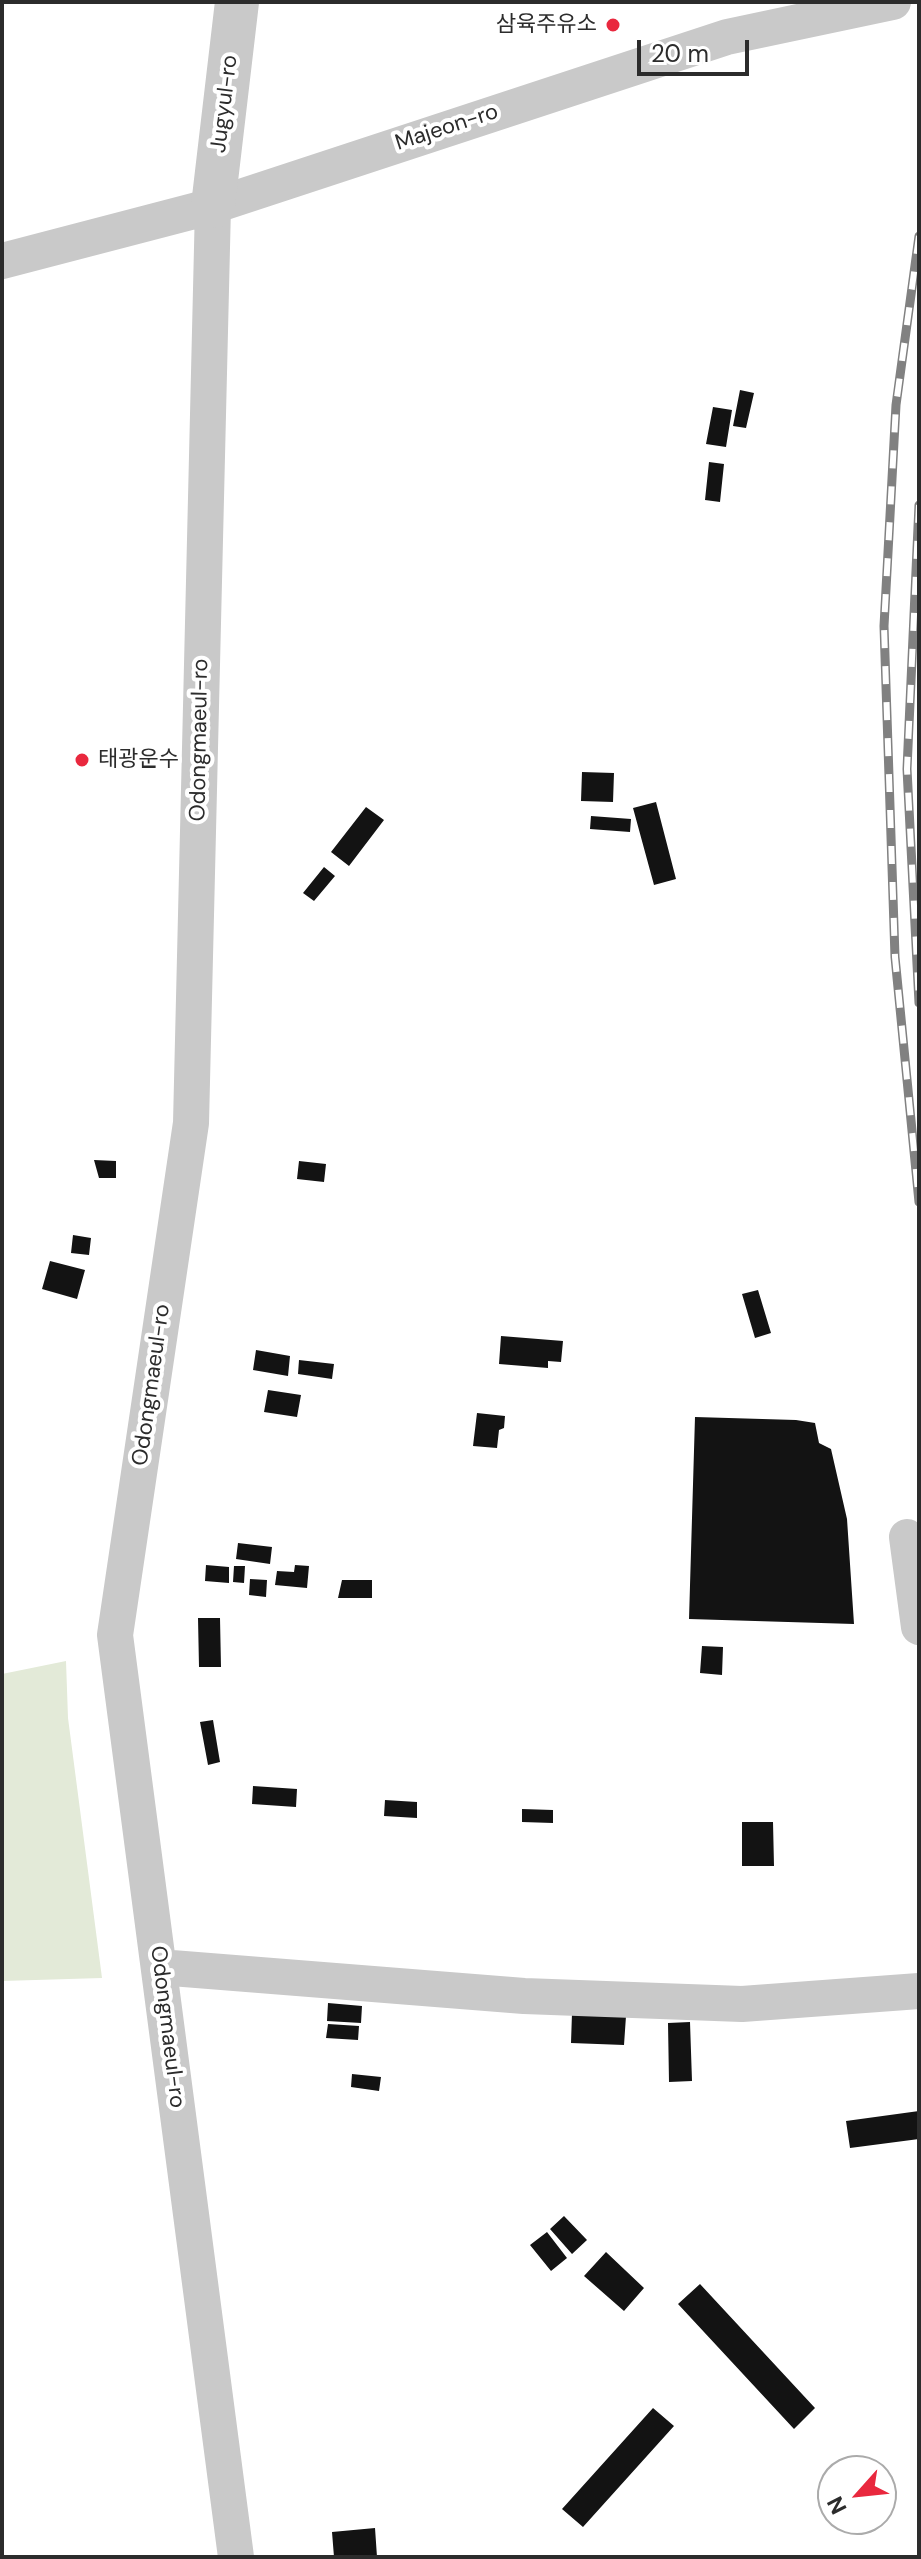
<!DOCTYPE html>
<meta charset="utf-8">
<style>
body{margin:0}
#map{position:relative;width:921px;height:2559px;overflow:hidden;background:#fff;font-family:"DM Sans",sans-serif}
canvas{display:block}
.frame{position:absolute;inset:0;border:4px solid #2c2c2c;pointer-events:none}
.north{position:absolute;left:817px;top:2455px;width:80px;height:80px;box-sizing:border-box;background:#fff;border:2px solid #ababab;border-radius:50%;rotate:243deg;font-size:22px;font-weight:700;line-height:32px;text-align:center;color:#2c2c2c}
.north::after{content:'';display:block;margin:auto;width:28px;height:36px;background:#e9283e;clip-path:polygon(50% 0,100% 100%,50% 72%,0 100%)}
.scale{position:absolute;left:637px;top:40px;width:112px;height:36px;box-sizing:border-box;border:4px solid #2c2c2c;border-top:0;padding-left:10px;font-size:24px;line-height:28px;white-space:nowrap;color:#2c2c2c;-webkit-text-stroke:6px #fff;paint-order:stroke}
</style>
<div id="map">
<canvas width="921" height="2559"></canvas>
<div class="frame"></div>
<div class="north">N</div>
<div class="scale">20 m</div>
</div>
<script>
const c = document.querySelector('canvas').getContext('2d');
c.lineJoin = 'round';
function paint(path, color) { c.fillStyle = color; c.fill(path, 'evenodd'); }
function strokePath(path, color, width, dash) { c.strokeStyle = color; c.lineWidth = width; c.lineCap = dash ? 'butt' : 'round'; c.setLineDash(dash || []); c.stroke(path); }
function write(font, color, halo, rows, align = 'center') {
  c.font = font + ' "DM Sans","Noto Sans KR",sans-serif'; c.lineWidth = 8; c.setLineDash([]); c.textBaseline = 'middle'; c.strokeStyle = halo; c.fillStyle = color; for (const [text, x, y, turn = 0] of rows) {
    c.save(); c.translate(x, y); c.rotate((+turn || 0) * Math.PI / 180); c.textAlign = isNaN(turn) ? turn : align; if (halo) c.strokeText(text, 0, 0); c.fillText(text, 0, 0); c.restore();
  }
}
paint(new Path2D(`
 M66 1661 68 1718 102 1978 2 1981V1674Z`), '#e3ead8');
paint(new Path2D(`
 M740 390 754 393 746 428 733 426Z
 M713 407 732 410 726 447 706 444Z
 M709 462 724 464 720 502 705 500Z
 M582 772 614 773 613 802 581 801Z
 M656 802 676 879 654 885 633 808Z
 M366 807 384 820 349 866 331 852Z
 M591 816 631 819 630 832 590 829Z
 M324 867 335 876 314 901 303 893Z
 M94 1160 116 1161V1178H99Z
 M299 1161 326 1164 324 1182 297 1179Z
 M73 1235 91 1238 89 1255 71 1253Z
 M50 1261 85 1270 77 1299 42 1289Z
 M758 1290 771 1333 755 1338 742 1294Z
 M501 1336 563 1341 561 1362 548 1361V1368L499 1364Z
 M256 1350 290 1356 288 1376 253 1370Z
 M299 1360 334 1364 332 1379 298 1374Z
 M268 1390 301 1395 297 1417 264 1412Z
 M477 1413 505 1416 504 1428 499 1430 497 1448 473 1446Z
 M695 1417 796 1420 815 1423 819 1443 831 1449 847 1519 854 1624 689 1619Z
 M238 1543 272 1547 270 1564 236 1559Z
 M206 1565 229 1567V1583L205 1581Z
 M295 1565 309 1566 307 1588 275 1585 277 1571 294 1572Z
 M234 1566H245L244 1583 233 1582Z
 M250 1579 267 1580 266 1597 249 1595Z
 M342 1580H372V1598H338Z
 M198 1618H220L221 1667H199Z
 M702 1646 723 1647 722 1675 700 1673Z
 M213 1720 220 1762 208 1765 200 1722Z
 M253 1786 297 1789 296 1807 252 1804Z
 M385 1800 417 1802V1818L384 1816Z
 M522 1809 553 1810V1823L522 1822Z
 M742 1822H773L774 1866H742Z
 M328 2003 362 2006 361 2023 327 2021Z
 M572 2013 626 2016 624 2045 571 2043Z
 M690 2022 692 2081 669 2082 668 2023Z
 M328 2024 359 2026 358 2040 326 2038Z
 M352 2074 381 2077 379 2091 351 2087Z
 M919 2111V2139L850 2148 846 2121Z
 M564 2216 587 2240 572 2254 550 2229Z
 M547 2232 567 2258 551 2271 530 2245Z
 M606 2252 644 2288 624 2311 584 2276Z
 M700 2284 815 2408 794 2429 678 2304Z
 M653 2408 674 2426 583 2527 562 2509Z
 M375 2528 377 2557H334L332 2532Z`), '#131313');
strokePath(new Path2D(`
 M213 206 191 1123 115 1635 236 2557
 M2 261 213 206 727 37 893 2
 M907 1537 919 1627
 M159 1967 524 1996 742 2004 919 1991`), '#c9c9c9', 36);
strokePath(new Path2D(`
 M213 206 237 2`), '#c9c9c9', 44);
const rail = new Path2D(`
 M919 236 896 405 884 626 895 957 919 1202
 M919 505 907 769 919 1003`);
strokePath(rail, '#818181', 9);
strokePath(rail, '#fff', 6, [18]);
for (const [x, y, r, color] of [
 [613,25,8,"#e9283e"],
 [82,760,8,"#e9283e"]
]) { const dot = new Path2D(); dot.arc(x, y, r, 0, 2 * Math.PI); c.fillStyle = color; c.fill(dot); strokePath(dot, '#fff', 3); }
write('22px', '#2c2c2c', '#fff', [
 ["삼육주유소",597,25],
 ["태광운수",98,760,"left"]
], 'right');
write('22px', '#2c2c2c', '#fff', [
 ["Jugyul-ro",225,104,-83],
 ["Majeon-ro",447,128,-18],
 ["Odongmaeul-ro",200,740,-89],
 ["Odongmaeul-ro",152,1385,-82],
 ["Odongmaeul-ro",167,2027,83]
]);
</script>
